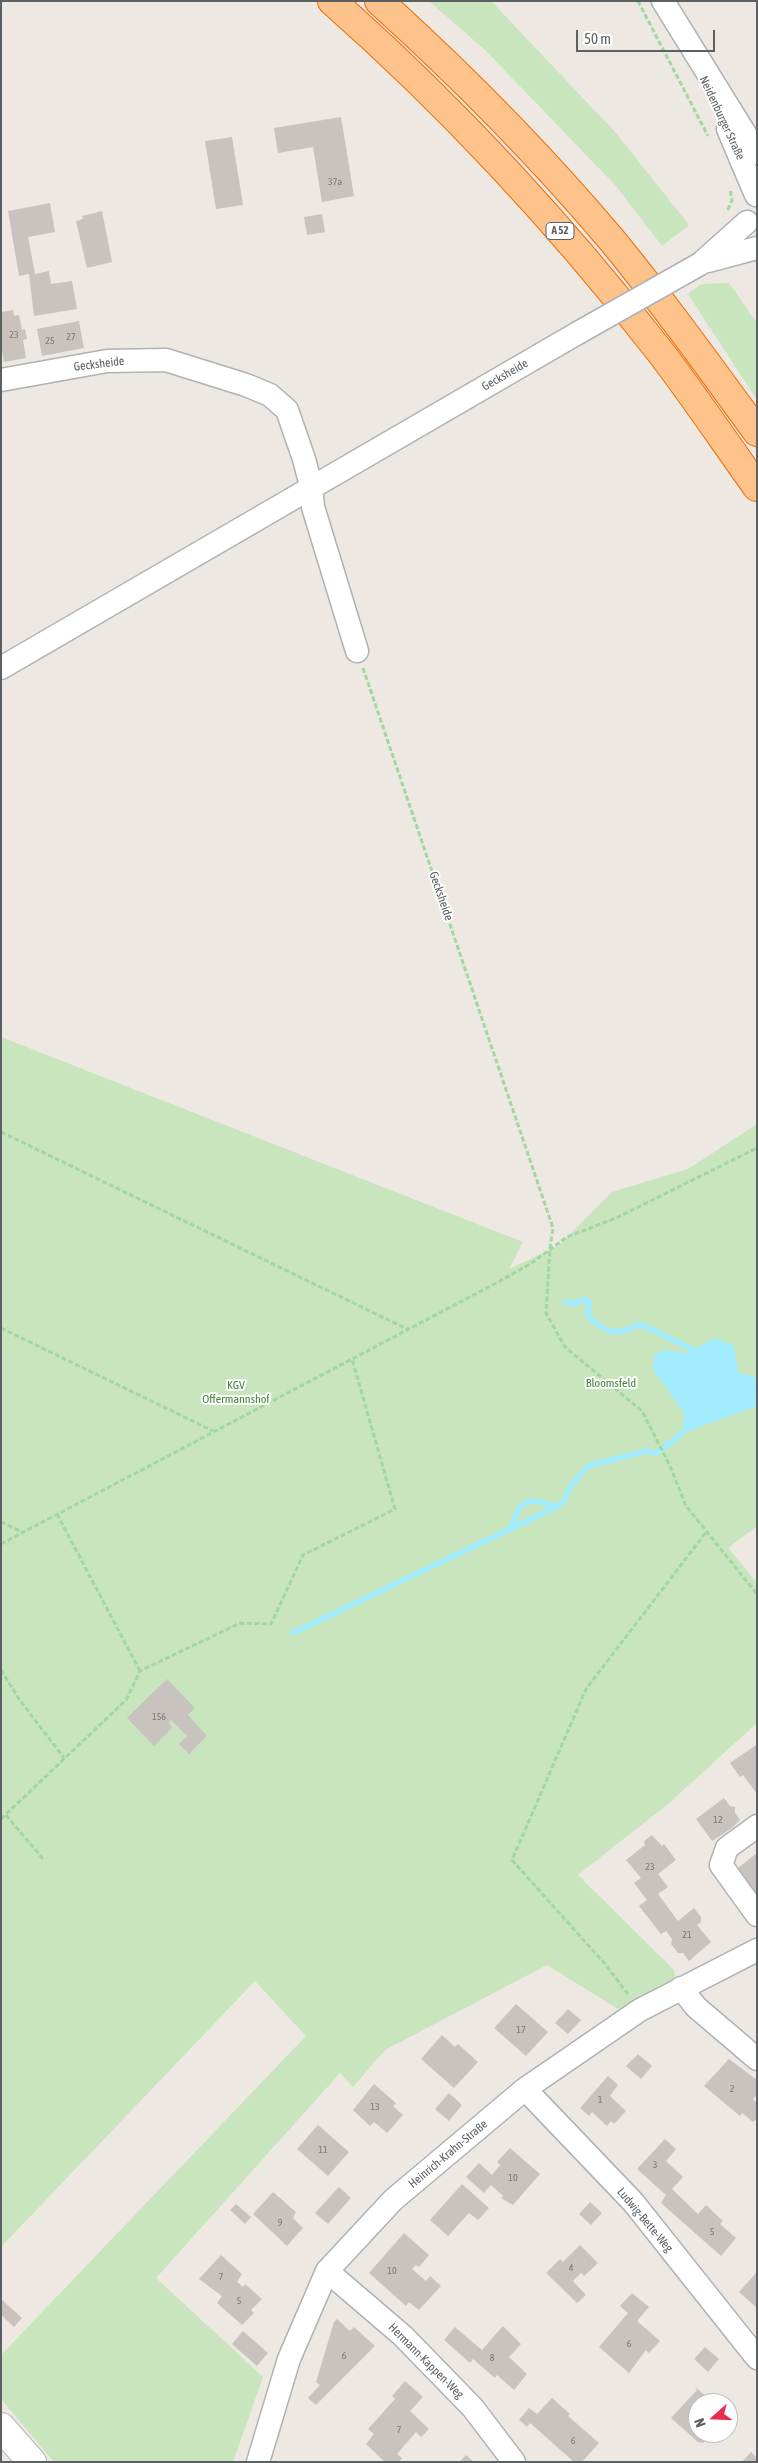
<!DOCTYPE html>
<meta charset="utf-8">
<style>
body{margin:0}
#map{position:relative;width:758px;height:2463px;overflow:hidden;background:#ede8e2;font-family:"Asap Condensed",sans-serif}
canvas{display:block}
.frame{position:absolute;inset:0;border:2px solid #5b6063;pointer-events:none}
.north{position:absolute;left:688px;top:2393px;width:50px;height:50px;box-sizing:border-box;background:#fff;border:1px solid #bdbfc1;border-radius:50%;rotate:250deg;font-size:14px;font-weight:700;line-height:20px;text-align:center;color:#5b6063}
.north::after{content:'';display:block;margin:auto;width:18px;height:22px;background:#e92d4c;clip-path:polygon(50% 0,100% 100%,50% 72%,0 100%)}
.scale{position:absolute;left:576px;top:30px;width:139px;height:22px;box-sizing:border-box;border:2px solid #5b6063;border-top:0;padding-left:6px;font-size:15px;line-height:18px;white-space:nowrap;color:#5b6063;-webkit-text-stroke:4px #fff;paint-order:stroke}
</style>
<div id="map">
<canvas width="758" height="2463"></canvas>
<div class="frame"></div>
<div class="north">N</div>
<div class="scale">50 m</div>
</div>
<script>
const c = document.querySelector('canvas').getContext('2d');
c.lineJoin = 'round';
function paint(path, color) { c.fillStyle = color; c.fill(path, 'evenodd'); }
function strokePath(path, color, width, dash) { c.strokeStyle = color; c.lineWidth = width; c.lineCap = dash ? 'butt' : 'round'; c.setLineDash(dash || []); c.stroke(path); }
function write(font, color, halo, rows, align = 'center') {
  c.font = font + ' "Asap Condensed",sans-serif'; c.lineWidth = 4; c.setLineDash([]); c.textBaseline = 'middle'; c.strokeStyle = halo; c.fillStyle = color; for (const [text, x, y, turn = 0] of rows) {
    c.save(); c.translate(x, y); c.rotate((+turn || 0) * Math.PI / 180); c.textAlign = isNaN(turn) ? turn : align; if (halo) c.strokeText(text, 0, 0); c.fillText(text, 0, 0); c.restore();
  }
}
paint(new Path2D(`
 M429 1H491L616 133 689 225 662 246 616 186 485 50Z
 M729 283 757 323V400L688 294 701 284Z
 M1 1037 523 1242 509 1269 558 1246 612 1192 688 1169 757 1124V1526L728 1548 757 1583V1723L668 1804 578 1875 674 1970 675 1979 618 2009 547 1965 385 2050 353 2087 340 2073 156 2278 263 2377 233 2462H54L1 2399V2355L306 2036 255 1981 1 2247Z`), '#c8e5be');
paint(new Path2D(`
 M716 1338 734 1346 738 1372 757 1378V1406L686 1432 683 1427 684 1413 653 1369 654 1355 665 1350 685 1353Z`), '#a1edff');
strokePath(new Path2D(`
 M565 1302 574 1304 585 1299 590 1303 587 1315C607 1334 615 1337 640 1324L692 1349
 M510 1530C520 1500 525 1495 556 1507
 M293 1633 556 1507 563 1502 572 1484 588 1466 646 1451 656 1453 678 1437 685 1430`), '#a1edff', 5.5);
paint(new Path2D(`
 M341 117 354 196 322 202 313 147 278 153 274 128Z
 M232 137 243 205 216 209 205 141Z
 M50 203 55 232 28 237 35 274 49 271 51 284 72 281 77 309 34 316 29 274 19 276 8 211Z
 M102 211 112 262 87 268 76 221 83 219 82 216Z
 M322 214 325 232 307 235 304 217Z
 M13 310 14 316 19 315 22 330 25 329 27 339 23 340 26 358 4 362 1 345V312Z
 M79 321 84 348 42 356 37 329Z
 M167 1679 195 1708 188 1715 207 1736 189 1754 179 1744 187 1736 171 1720 169 1722 172 1728 154 1746 127 1718Z
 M756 1745 757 1747V1794L743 1775 740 1777 730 1763Z
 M724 1798 730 1806 735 1807V1813L740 1820 732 1828 712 1841 696 1819Z
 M652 1835 662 1846 664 1844 676 1860 658 1874 668 1887 658 1894 678 1921 694 1908 701 1917V1922L697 1925 711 1942 689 1961 683 1953H678L671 1944 672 1939 666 1931 661 1934 639 1906 647 1900 634 1883 641 1878 626 1860 645 1845 644 1841Z
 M757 1853V1894L738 1868Z
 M516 2004 548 2032 526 2056 494 2028Z
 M568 2009 581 2020 568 2034 555 2023Z
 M442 2035 455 2047 458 2044 478 2062 454 2088 421 2059Z
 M638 2054 652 2066 641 2079 626 2066Z
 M729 2059 757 2080V2095L753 2099 757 2103V2119L753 2122 742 2113 740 2116 704 2086Z
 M608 2076 618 2085 610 2096 626 2111 614 2124 611 2121 607 2126 592 2112 589 2116 580 2108Z
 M374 2084 396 2103 393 2106 403 2115 387 2133 374 2122 370 2126 353 2110Z
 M449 2093 462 2105 449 2121 435 2109Z
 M318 2125 349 2152 328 2176 297 2149Z
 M665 2139 676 2149 666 2161 683 2177 672 2189 698 2214 706 2205 723 2221 720 2224 736 2238 721 2256 661 2203 666 2195 637 2169Z
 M510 2148 540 2174 513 2205 501 2198 503 2196 491 2185 484 2193 466 2177 479 2163 492 2175 500 2165 497 2162Z
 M462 2184 489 2208 478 2220 469 2213 448 2236 430 2220Z
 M339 2187 351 2198 328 2224 315 2213Z
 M273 2192 296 2212 293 2218 303 2228 287 2246 253 2214Z
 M590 2202 602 2213 591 2225 579 2214Z
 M236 2204 251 2217 245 2224 230 2210Z
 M404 2233 429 2255 419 2267 416 2265 412 2269 426 2281 430 2276 441 2286 419 2310 409 2302 406 2306 369 2273Z
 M580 2245 598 2263 584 2276 581 2273 573 2281 586 2295 577 2303 546 2273 560 2259 563 2262Z
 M221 2255 242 2274 237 2282 243 2287 245 2284 262 2299 251 2310 254 2313 242 2325 217 2303 222 2296 199 2279Z
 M757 2272V2308L739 2292Z
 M632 2293 649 2307 637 2321 660 2341 649 2353 646 2350 629 2373 599 2347 628 2313 620 2306Z
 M1 2299 22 2318 14 2327 1 2315Z
 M337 2319 350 2331 354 2327 375 2346 316 2405 308 2398 320 2385 316 2382 334 2322Z
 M503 2326 521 2344 509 2357 527 2374 514 2390 497 2375 495 2378 473 2359 470 2363 444 2340 455 2327 482 2350Z
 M243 2331 268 2353 257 2366 232 2344Z
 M705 2347 719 2359 708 2372 694 2359Z
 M405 2381 423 2397 410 2411 429 2429 421 2437 416 2432 397 2454 402 2458 399 2462H385L366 2444 374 2434 368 2429 395 2399 392 2396Z
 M695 2387 714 2403H698V2433H712L703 2443 698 2442 671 2418 697 2390Z
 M552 2398 570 2414 568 2416 599 2443 582 2462H574L530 2423 527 2427 519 2420 529 2408 537 2414Z
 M751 2452 757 2458V2462H742Z
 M466 2455 474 2462H460Z`), '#c8c3bf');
const street = new Path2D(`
 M663 1 757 153
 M728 129 756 195
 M708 261 757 248
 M700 264 747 222
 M1 380 107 361 166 360 246 385 270 395 287 410 304 459 311 486 313 507 357 651
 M1 668 576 334
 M757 1826 727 1848 721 1865 757 1915
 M681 1988 696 2007 757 2059
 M525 2089 633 2202 757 2358
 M327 2271 403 2336 473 2408 514 2462
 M258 2462 289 2359 327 2271 393 2200 525 2089 640 2010 757 1950`);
const secondary = new Path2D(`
 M1 2427 32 2462`);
const highway = new Path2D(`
 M332 1C451 106 560 224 658 349 692 393 724 441 757 487
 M379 1C461 75 540 155 611 239 662 301 709 366 757 432`);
strokePath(street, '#aeb2b5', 25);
strokePath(secondary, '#afb4b8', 30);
strokePath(highway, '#f06a00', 30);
strokePath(new Path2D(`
 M638 1 708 136
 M728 210 732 200 730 189
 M363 668 553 1228 550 1248 546 1313 565 1347 642 1411 670 1466 686 1506 757 1594
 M1 1132 407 1329
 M1 1328 213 1431
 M57 1514 140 1671
 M1 1522 22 1532
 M1 1544 500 1281 530 1264 567 1237 616 1218 757 1148
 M1 1670 19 1699 64 1758
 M6 1815 43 1859
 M1 1819 126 1700 140 1671 240 1623 271 1624 303 1555 395 1509 352 1359
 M628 1994 605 1964 512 1860 586 1689 707 1531`), '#a1d7a2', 3, [5, 2.5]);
strokePath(street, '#fff', 22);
strokePath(secondary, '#fff', 28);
strokePath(highway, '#fdc38a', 28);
const streetBridge = new Path2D(`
 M576 334 700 264`);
strokePath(streetBridge, '#aeb2b5', 25, []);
strokePath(streetBridge, '#fff', 22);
write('10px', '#76797a', null, [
 ["37a",335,182],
 ["23",14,335],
 ["27",71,337],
 ["25",50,341],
 ["156",159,1717],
 ["12",718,1820],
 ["23",650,1867],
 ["21",687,1935],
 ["17",521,2030],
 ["2",732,2089],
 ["1",600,2100],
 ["13",375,2107],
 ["11",323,2150],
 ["3",655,2165],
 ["10",513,2178],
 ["9",280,2223],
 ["5",712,2232],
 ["4",571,2268],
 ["10",392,2271],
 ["7",221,2277],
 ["5",239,2301],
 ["6",629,2344],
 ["6",344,2356],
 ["8",492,2358],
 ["7",399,2430],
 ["6",573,2441]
]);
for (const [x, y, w] of [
 [560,231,28]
]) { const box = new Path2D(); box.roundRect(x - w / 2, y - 8.5, w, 17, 4); c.fillStyle = '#fff'; c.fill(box); strokePath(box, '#5b6063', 1); }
write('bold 11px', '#5b6063', null, [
 ["A 52",560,231]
]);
write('12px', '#5b6063', '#fff', [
 ["Neidenburger Straße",722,118,65],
 ["Gecksheide",99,364,-7],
 ["Gecksheide",505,375,-30],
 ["Gecksheide",441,896,71],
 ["Heinrich-Krahn-Straße",448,2154,-40],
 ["Ludwig-Bette-Weg",645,2220,50],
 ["Hermann-Kappen-Weg",426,2361,45]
]);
write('12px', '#438133', '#fff', [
 ["Bloomsfeld",611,1383],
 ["KGV",236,1385],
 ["Offermannshof",236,1399]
]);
</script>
